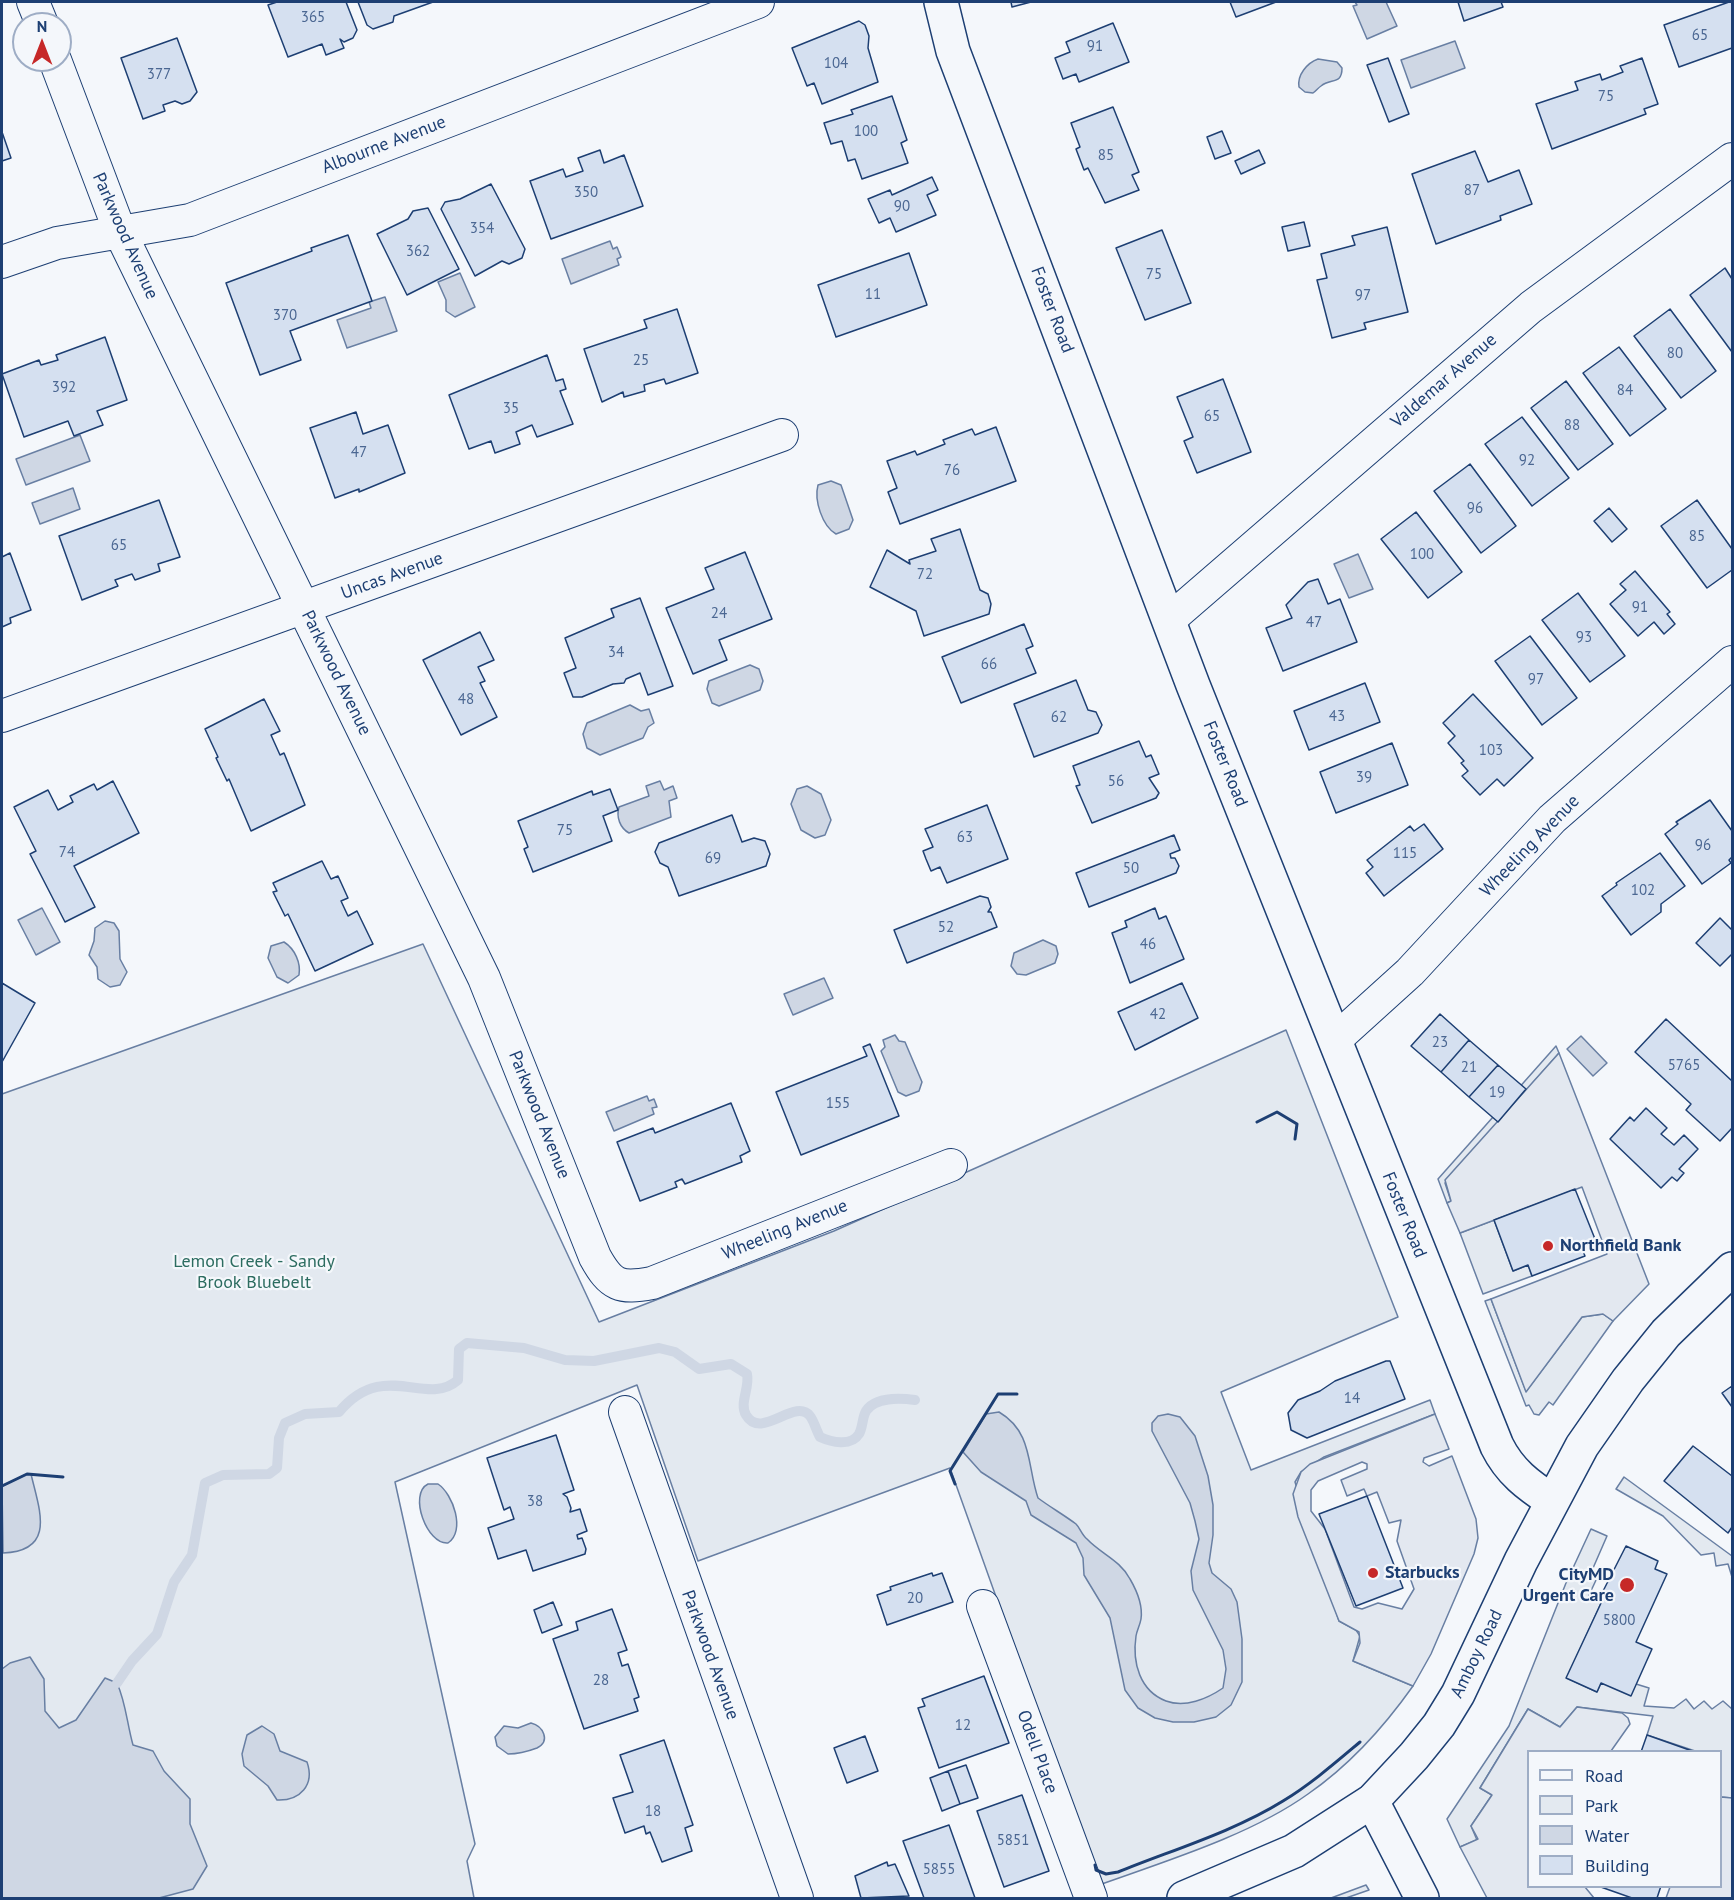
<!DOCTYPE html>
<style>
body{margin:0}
#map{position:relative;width:1734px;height:1900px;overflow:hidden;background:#f4f7fb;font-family:"PT Sans",sans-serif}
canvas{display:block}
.frame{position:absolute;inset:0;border:3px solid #1d3f73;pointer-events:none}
.legend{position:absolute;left:1527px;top:1750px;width:195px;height:138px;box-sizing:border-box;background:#f4f7fb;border:2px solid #9eadc5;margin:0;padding:8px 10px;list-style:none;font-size:18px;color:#1d3f73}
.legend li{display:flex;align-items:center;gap:12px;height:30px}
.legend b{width:30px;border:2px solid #9eadc5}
.north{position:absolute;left:12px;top:12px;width:60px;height:60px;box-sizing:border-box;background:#f4f7fb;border:2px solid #9eadc5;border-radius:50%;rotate:0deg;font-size:16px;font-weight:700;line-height:24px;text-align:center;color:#1d3f73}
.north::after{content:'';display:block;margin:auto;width:21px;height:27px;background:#c62828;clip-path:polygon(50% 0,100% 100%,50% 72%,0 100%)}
</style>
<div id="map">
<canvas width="1734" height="1900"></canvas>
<div class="frame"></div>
<ul class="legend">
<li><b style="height:8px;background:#f4f7fb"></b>Road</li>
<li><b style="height:16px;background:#e3e9f0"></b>Park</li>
<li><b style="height:16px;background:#cfd7e4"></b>Water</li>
<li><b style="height:16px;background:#d5e0f0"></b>Building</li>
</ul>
<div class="north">N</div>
</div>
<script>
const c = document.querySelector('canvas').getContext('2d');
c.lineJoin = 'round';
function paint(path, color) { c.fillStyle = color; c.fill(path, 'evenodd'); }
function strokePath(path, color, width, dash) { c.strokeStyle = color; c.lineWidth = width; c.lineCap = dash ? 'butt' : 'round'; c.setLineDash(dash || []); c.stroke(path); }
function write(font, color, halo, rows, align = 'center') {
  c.font = font + ' "PT Sans",sans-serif'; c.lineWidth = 4.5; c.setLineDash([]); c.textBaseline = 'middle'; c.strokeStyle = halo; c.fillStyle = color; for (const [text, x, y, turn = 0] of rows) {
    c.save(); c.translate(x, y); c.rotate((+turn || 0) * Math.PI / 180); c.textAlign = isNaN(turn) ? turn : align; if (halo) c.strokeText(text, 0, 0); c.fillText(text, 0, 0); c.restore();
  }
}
const green = new Path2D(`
 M423 944 599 1322 834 1231 1286 1030 1398 1317 1221 1392 1251 1470 1430 1400 1435 1414 1324 1457 1301 1472 1295 1482 1339 1621 1356 1630 1360 1636 1353 1661 1413 1686C1384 1727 1350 1765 1308 1794 1251 1835 1166 1861 1099 1885L950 1468 698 1561 637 1385 395 1482 475 1844 467 1861 474 1898H2V1094Z
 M1556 1046 1559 1053 1445 1183 1451 1201 1447 1203 1438 1179Z
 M1494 1220 1513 1271 1528 1265 1532 1276 1483 1294 1460 1233Z
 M1491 1299 1526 1391 1582 1317 1603 1314 1613 1321 1553 1405 1549 1402 1539 1415 1534 1414 1529 1405 1526 1406 1485 1301Z
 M1624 1477 1732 1556V1577L1728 1564 1716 1566 1714 1553 1701 1555 1663 1516 1616 1489Z
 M1591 1529 1607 1536 1590 1575 1597 1578 1589 1595 1602 1601 1567 1678 1597 1692 1601 1683 1636 1684 1649 1688 1644 1706 1674 1708 1686 1699 1694 1709 1704 1701 1712 1709 1723 1701 1732 1709V1798L1721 1797 1720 1752 1695 1751 1647 1735 1653 1716 1577 1707 1560 1727 1528 1709 1480 1788 1492 1795 1471 1826 1477 1840 1460 1847 1447 1819 1509 1726 1566 1583Z
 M1366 1885 1369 1890 1346 1898H1331Z`);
paint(green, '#e3e9f0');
strokePath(green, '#687fa3', 1.5);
const parking = new Path2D(`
 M1559 1053 1649 1284 1613 1321 1603 1314 1582 1317 1526 1392 1491 1299 1607 1254 1582 1187 1460 1233 1447 1203 1451 1201 1445 1180Z
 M1435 1414 1449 1449 1424 1458 1423 1462 1429 1466 1452 1456 1476 1519 1478 1538 1474 1554 1431 1654 1413 1686 1353 1661 1360 1643 1359 1632 1339 1621 1298 1517 1293 1494 1301 1472 1310 1464ZM1362 1462 1367 1464V1469L1341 1480 1347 1496 1364 1489 1367 1496 1377 1492 1389 1523 1401 1520 1397 1541 1414 1589 1402 1609 1378 1603 1362 1609 1354 1607 1325 1529 1311 1511V1490L1318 1481Z
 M1577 1707 1622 1713 1628 1718 1630 1724 1611 1751 1528 1752V1886L1585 1887 1594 1898H1487L1460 1847 1478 1839 1471 1826 1492 1795 1480 1788 1528 1709 1560 1727Z
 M1721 1797 1732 1798V1898H1666L1670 1887 1720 1886Z`);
paint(parking, '#e3e8f0');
strokePath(parking, '#687fa3', 1.5);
const water = new Path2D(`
 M1355 2H1386L1397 26 1367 39 1353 6 1357 5Z
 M1455 41 1465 68 1411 88 1401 60Z
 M1318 59 1337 62 1342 68C1342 85 1331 78 1321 86 1318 88 1316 91 1313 93L1305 92 1299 87C1297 75 1307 63 1318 59Z
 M610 241 613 249 617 247 621 257 617 259 619 265 571 284 562 259Z
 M460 273 475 307 455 317 446 311V300L438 282Z
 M385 297 397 331 347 348 337 320 371 308 369 302Z
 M80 435 90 461 26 485 16 459Z
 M831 481 841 485 853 520 849 529 836 534C822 526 814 500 818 485Z
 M73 488 80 509 40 524 32 503Z
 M1358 554 1373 589 1349 598 1334 564Z
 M750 665 759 669 763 681 760 690 719 706 712 703 707 689 709 681Z
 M630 705 641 711 649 709 654 723 648 727 643 738 600 755 587 748 583 734 587 723Z
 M660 781 664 790 673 786 677 798 669 801 671 817 629 833C620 828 616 817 619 807L649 796 646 786Z
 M807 786 821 794 831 820 825 835 815 838 801 830 791 804 797 789Z
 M42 908 60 942 36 955 18 920Z
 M105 921 114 923 119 931 120 959 127 972 120 985 110 987 98 979 97 967 89 955 94 941 95 928Z
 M1043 940 1056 946 1058 954 1055 963 1026 975 1017 974 1011 966 1014 953Z
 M284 942C295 949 301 963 299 975L288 983 277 977 268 958 271 946Z
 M824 978 833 998 793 1015 784 994Z
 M895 1035 899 1041 905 1042 922 1082 919 1091 906 1096 898 1092 881 1051 885 1047 883 1040Z
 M1581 1036 1607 1063 1593 1076 1567 1049Z
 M647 1096 649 1101 654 1099 657 1107 652 1108 654 1114 614 1131 606 1112Z
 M999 1412C1033 1432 1027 1466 1038 1498 1050 1507 1064 1515 1076 1524 1080 1528 1082 1535 1087 1539 1101 1554 1120 1560 1130 1579 1137 1591 1143 1605 1141 1619 1140 1625 1137 1630 1136 1636 1132 1663 1140 1691 1166 1701 1185 1708 1207 1699 1223 1688L1226 1669 1223 1650 1193 1590 1191 1571 1199 1539 1195 1521 1190 1503 1152 1431V1423L1158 1416 1168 1414 1180 1417 1195 1436 1208 1476 1213 1505V1535L1209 1563 1212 1573 1231 1589 1237 1602 1242 1639V1682L1231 1705 1216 1717 1194 1722H1173L1155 1718 1138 1708 1125 1690 1110 1618 1084 1575 1083 1558 1076 1543 1031 1515 1026 1501 981 1472 963 1452 986 1414Z
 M27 1474H31C39 1509 57 1551 3 1553L2 1486Z
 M428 1484H438C453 1494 466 1531 448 1543 427 1545 408 1494 428 1484Z
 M30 1657 44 1679 45 1711 59 1728 76 1720 105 1678 117 1683C126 1703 127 1724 133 1745L153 1751 164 1771 190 1799V1824L207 1866 193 1889 159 1898H2V1669L10 1663Z
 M531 1723C543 1726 551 1741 537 1748 529 1751 517 1754 508 1754L497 1746 495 1737 504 1726 518 1728Z
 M262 1726 274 1734 280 1751 307 1762C315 1785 300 1801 277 1800L268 1786 244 1766 242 1754 247 1735Z`);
paint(water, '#cfd7e4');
strokePath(water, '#687fa3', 1.5);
strokePath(new Path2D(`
 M117 1683 132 1661 157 1634 174 1582 192 1555 205 1483 223 1475 269 1474 277 1468 279 1438 285 1423 305 1414 339 1412C384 1358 426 1408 458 1380L459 1349 467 1343 524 1348 565 1360 594 1361 659 1348 675 1352 699 1369 731 1364 747 1374C750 1388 739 1403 746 1415 761 1441 795 1397 810 1416 814 1421 816 1430 820 1437 831 1442 851 1447 859 1434 863 1427 862 1418 866 1411 875 1397 900 1398 915 1400`), '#cfd7e4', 10);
const building = new Path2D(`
 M277 2H346L357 30 353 38 344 42 340 39 344 48 326 55 322 44 288 57 268 5Z
 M358 2H433L394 16 393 22 373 29 367 25Z
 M1011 2H1031L1012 7Z
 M1230 2H1276L1236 17Z
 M1458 2H1501L1503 7 1464 21Z
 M1729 2H1732V48L1679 67 1664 25Z
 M859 21 865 25 869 36 868 48 878 82 822 104 814 83 807 86 792 48Z
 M1113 23 1129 62 1079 82 1076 74 1063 79 1055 58 1070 52 1066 42Z
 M177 38 197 92 190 101 182 104 175 101 163 105 165 111 143 119 121 58Z
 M1388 58 1409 114 1389 122 1367 65Z
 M1642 58 1658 104 1644 109 1646 114 1552 149 1536 104 1578 90 1575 82 1600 74 1602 80 1623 72 1620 66Z
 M892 96 907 140 901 143 908 163 862 179 855 159 848 161 842 141 831 144 824 123 853 114 851 110Z
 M1113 107 1139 172 1132 175 1139 190 1105 203 1088 168 1084 170 1076 149 1080 147 1071 123Z
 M1222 131 1231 153 1215 159 1207 137Z
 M2 132 11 158 2 161Z
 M600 150 604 163 624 155 643 206 551 239 530 181 563 169 566 177 583 171 578 158Z
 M1259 150 1265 163 1241 174 1235 161Z
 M1475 151 1488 182 1519 170 1532 204 1500 216 1501 220 1436 244 1412 174Z
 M932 177 938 190 927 195 936 215 896 232 890 218 879 223 868 199 890 190 892 195Z
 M491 184 525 249 522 258 509 264 502 261 475 276 441 209 445 202 460 199Z
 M428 208 459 269 407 295 377 234 408 219 413 211Z
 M1304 222 1310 246 1288 251 1282 227Z
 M1387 227 1408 312 1364 323 1366 329 1332 338 1317 280 1327 278 1321 254 1355 245 1352 236Z
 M1162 230 1191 303 1145 320 1116 248Z
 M348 235 372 301 290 331 301 360 260 375 226 283 312 251 311 248Z
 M909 253 927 305 836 337 818 285Z
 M1725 268 1732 279V352L1690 295Z
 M677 309 698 373 666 384 664 379 644 385 645 391 624 397 623 392 602 402 584 349 647 328 644 320Z
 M1670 309 1716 371 1681 398 1634 336Z
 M105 337 127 400 97 411 103 425 74 436 68 421 24 437 2 374 39 360 41 365 58 360 56 355Z
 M1619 347 1666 409 1630 436 1583 373Z
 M547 355 556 381 563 379 566 389 560 391 573 424 537 437 532 425 516 432 520 444 495 453 491 441 469 449 449 395Z
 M1223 379 1251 452 1197 473 1184 441 1193 437 1177 397Z
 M1566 381 1613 444 1578 470 1531 408Z
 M356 412 363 434 388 425 405 473 359 492V489L335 498 310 428Z
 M1522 417 1569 478 1532 506 1485 444Z
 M996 427 1016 481 900 524 888 492 897 488 887 461 915 451 917 455 945 444 943 440 972 429 975 435Z
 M1470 464 1516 526 1481 553 1434 491Z
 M159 500 180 557 158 564 160 571 135 580 132 574 115 580 118 586 82 600 59 536Z
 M1697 500 1732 549V570L1707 588 1661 526Z
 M1609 508 1627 529 1612 542 1594 521Z
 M1416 512 1462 572 1428 598 1381 539Z
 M960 529 980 590 988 594 991 604 989 614 924 636 916 611 870 587 887 550 910 564 909 560 936 551 931 539Z
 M745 552 772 619 719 640 727 660 693 674 666 608 714 589 705 568Z
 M10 553 31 610 10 618 11 623 2 627V557Z
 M1635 571 1670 612 1667 614 1675 624 1664 634 1654 622 1638 636 1610 604 1626 590 1620 584Z
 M1318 579 1328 604 1340 599 1357 642 1283 671 1266 628 1292 618 1286 605 1308 582Z
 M1578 593 1625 656 1590 682 1542 620Z
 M640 598 673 686 648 695 640 673 626 679 624 683 613 684 582 697H573L564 673 576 668 565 638 614 617 611 609Z
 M1024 624 1033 646 1026 649 1036 673 961 703 942 657Z
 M480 632 494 660 478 667 485 681 480 683 497 717 461 735 423 660Z
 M1530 636 1577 698 1542 725 1495 661Z
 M1076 680 1088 710 1096 712 1102 725 1098 733 1034 757 1014 704Z
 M1365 683 1380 722 1309 750 1294 711Z
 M1473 694 1533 758 1504 786 1497 779 1480 795 1462 776 1468 771 1461 763 1464 761 1448 743 1455 736 1443 723Z
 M264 699 280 731 271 735 280 755 284 753 305 805 251 831 229 779 227 781 216 758 218 757 205 729Z
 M1139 741 1146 757 1151 755 1159 774 1149 778 1159 793 1156 798 1092 823 1076 786 1080 785 1073 766Z
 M1392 743 1408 785 1336 813 1320 772Z
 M113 781 139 833 74 866 95 907 65 922 30 854 36 851 14 807 48 790 58 810 73 802 70 796 94 784 97 790Z
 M610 789 618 810 603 816 612 841 533 872 524 849 528 847 518 821 592 791 593 795Z
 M1710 800 1732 831V857L1729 860 1731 863 1702 884 1665 834 1678 824 1676 822Z
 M987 805 1008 859 947 883 940 867 931 871 926 859 923 851 933 847 925 829Z
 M732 815 742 842 754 838 765 841 770 854 766 866 679 896 668 867 660 863 655 852 659 843Z
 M1424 824 1443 849 1384 896 1366 873 1373 867 1367 860 1410 826 1414 831Z
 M1174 835 1180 850 1170 854 1171 858H1175L1179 866 1176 873 1089 907 1076 873Z
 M1660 853 1685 886 1661 904V912L1631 935 1602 896 1617 885 1616 883Z
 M322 861 331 879 338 876 348 898 341 901 348 916 357 911 373 944 315 971 288 914 285 916 273 892 277 891 273 883Z
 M980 896 988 898 991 907 988 912H991L997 927 907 963 894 930Z
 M1155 908 1159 919 1166 916 1184 959 1130 983 1112 933 1127 927 1125 921Z
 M1720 918 1732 930V954L1720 966 1696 943Z
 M2 983 35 1003 2 1062Z
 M1182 983 1198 1018 1135 1050 1118 1012Z
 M1440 1014 1469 1040 1441 1072 1411 1046Z
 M1666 1019 1732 1081V1128L1720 1141 1686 1110 1691 1104 1635 1052Z
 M1469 1040 1498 1065 1469 1097 1441 1072Z
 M870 1044 899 1116 801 1155 776 1092 867 1056 863 1047Z
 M1498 1065 1526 1089 1498 1122 1469 1097Z
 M731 1103 750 1151 740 1156 742 1162 685 1184 682 1179 675 1182 677 1187 640 1201 617 1142 653 1128 655 1133Z
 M1646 1108 1667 1128 1661 1134 1674 1145 1684 1135 1698 1149 1679 1169 1684 1173 1677 1181 1672 1177 1661 1188 1610 1139 1630 1117 1634 1121Z
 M1575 1189 1595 1239 1580 1244 1585 1256 1532 1276 1528 1265 1513 1271 1494 1220Z
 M1386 1361H1390L1405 1399 1307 1438 1291 1430 1288 1413 1298 1400 1320 1391 1335 1381Z
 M1732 1386V1407L1722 1393Z
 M556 1435 574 1490 563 1494 567 1497 571 1508 570 1512 580 1509 587 1531 577 1535 578 1539 582 1538 586 1549 585 1554 533 1571 526 1550 498 1559 488 1528 514 1519 510 1507 504 1510 487 1458Z
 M1693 1446 1732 1476V1527L1728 1533 1664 1481Z
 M1367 1496 1403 1588 1356 1606 1319 1514Z
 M1626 1546 1658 1561 1655 1569 1667 1574 1636 1642 1652 1649 1631 1696 1601 1683 1597 1692 1566 1678 1602 1601 1599 1599Z
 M932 1573 933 1576 942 1573 953 1602 887 1625 877 1595 891 1590 890 1587Z
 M553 1602 562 1625 542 1633 534 1610Z
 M612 1609 627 1650 618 1653 622 1666 628 1664 639 1697 634 1699 638 1711 584 1729 553 1639 578 1630 576 1622Z
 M984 1676 1009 1743 939 1768 918 1708 925 1706 922 1699Z
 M1647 1735 1695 1752H1641Z
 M865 1736 878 1771 847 1783 834 1748Z
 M664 1740 693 1825 685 1828 692 1851 662 1862 650 1832 646 1834 644 1826 625 1833 613 1798 633 1792 620 1755Z
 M966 1765 978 1798 960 1804 948 1771Z
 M948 1771 960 1804 942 1811 930 1778Z
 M1022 1795 1049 1871 1004 1887 977 1811Z
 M949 1825 975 1898H924L903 1841Z
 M887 1862 888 1866 895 1864 909 1896 861 1898 855 1876Z
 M1598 1886H1661L1657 1898H1632Z`);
paint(building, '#d5e0f0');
strokePath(building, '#1d3f73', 1.5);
const minor = new Path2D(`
 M33 2 42 24
 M55 60 120 232 484 978 595 1257C611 1286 620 1289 652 1283L951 1165
 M2 262 57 243 190 220 758 2
 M1169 620 1531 307 1732 159
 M2 716 782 435
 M1336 1039 1410 972 1552 819 1732 662
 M625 1412 797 1898
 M983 1606 1091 1898`);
const tertiary = new Path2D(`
 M941 2 953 51 1193 685 1497 1446C1510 1472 1528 1485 1552 1501
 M1372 1801 1422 1898`);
const secondary = new Path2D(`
 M1184 1898 1294 1851 1372 1801 1414 1756 1439 1725 1458 1694 1521 1561 1582 1446 1628 1380 1666 1333 1732 1269`);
strokePath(minor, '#1d3f73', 34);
strokePath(tertiary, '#1d3f73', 36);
strokePath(secondary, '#1d3f73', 36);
strokePath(minor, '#f4f7fb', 32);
strokePath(tertiary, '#f4f7fb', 33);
strokePath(secondary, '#f4f7fb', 33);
strokePath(new Path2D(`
 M1257 1122 1277 1112 1297 1124 1295 1139
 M955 1484 950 1471 998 1394H1017
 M2 1486 27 1474 63 1477
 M1095 1865 1096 1870 1106 1874 1118 1872C1172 1850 1233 1832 1283 1801 1311 1784 1335 1763 1360 1742`), '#1d3f73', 3);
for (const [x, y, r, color] of [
 [1548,1246,6,"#c62828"],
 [1373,1573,6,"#c62828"],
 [1627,1585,8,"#c62828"]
]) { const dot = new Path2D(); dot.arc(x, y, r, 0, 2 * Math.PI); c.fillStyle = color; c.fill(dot); strokePath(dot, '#f4f7fb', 2); }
write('15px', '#4b6792', null, [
 ["365",313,18],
 ["65",1700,36],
 ["91",1095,47],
 ["104",836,64],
 ["377",159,75],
 ["75",1606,97],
 ["100",866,132],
 ["85",1106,156],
 ["87",1472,191],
 ["350",586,193],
 ["90",902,207],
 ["354",482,229],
 ["362",418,252],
 ["75",1154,275],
 ["11",873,295],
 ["97",1363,296],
 ["370",285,316],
 ["80",1675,354],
 ["25",641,361],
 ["392",64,388],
 ["84",1625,391],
 ["35",511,409],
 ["65",1212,417],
 ["88",1572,426],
 ["47",359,453],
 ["92",1527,461],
 ["76",952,471],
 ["96",1475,509],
 ["85",1697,537],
 ["65",119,546],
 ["100",1422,555],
 ["72",925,575],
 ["91",1640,608],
 ["24",719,614],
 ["47",1314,623],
 ["93",1584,638],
 ["34",616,653],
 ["66",989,665],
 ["97",1536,680],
 ["48",466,700],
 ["43",1337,717],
 ["62",1059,718],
 ["103",1491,751],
 ["39",1364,778],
 ["56",1116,782],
 ["75",565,831],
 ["63",965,838],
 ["96",1703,846],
 ["74",67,853],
 ["115",1405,854],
 ["69",713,859],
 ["50",1131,869],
 ["102",1643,891],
 ["52",946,928],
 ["46",1148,945],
 ["42",1158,1015],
 ["23",1440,1043],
 ["5765",1684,1066],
 ["21",1469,1068],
 ["19",1497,1093],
 ["155",838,1104],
 ["14",1352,1399],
 ["38",535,1502],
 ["20",915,1599],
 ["5800",1619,1621],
 ["28",601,1681],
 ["12",963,1726],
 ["18",653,1812],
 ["5851",1013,1841],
 ["5855",939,1870]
]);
write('18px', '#1d3f73', '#f4f7fb', [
 ["Albourne Avenue",384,145,-21],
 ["Parkwood Avenue",125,236,66],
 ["Foster Road",1052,310,69],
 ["Valdemar Avenue",1444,381,-41],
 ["Uncas Avenue",392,576,-20],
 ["Parkwood Avenue",336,673,64],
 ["Foster Road",1225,764,68],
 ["Wheeling Avenue",1530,846,-46],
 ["Parkwood Avenue",539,1115,68],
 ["Foster Road",1404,1215,68],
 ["Wheeling Avenue",785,1230,-22],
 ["Amboy Road",1477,1654,-64],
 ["Parkwood Avenue",710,1655,70],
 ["Odell Place",1037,1752,70]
]);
write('bold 18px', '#1d3f73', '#f4f7fb', [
 ["Northfield Bank",1560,1246],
 ["Starbucks",1385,1573],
 ["CityMD",1614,1575,"right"],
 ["Urgent Care",1614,1596,"right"]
], 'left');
write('18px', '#2c6c60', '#f4f7fb', [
 ["Lemon Creek - Sandy",254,1262],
 ["Brook Bluebelt",254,1283]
]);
</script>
